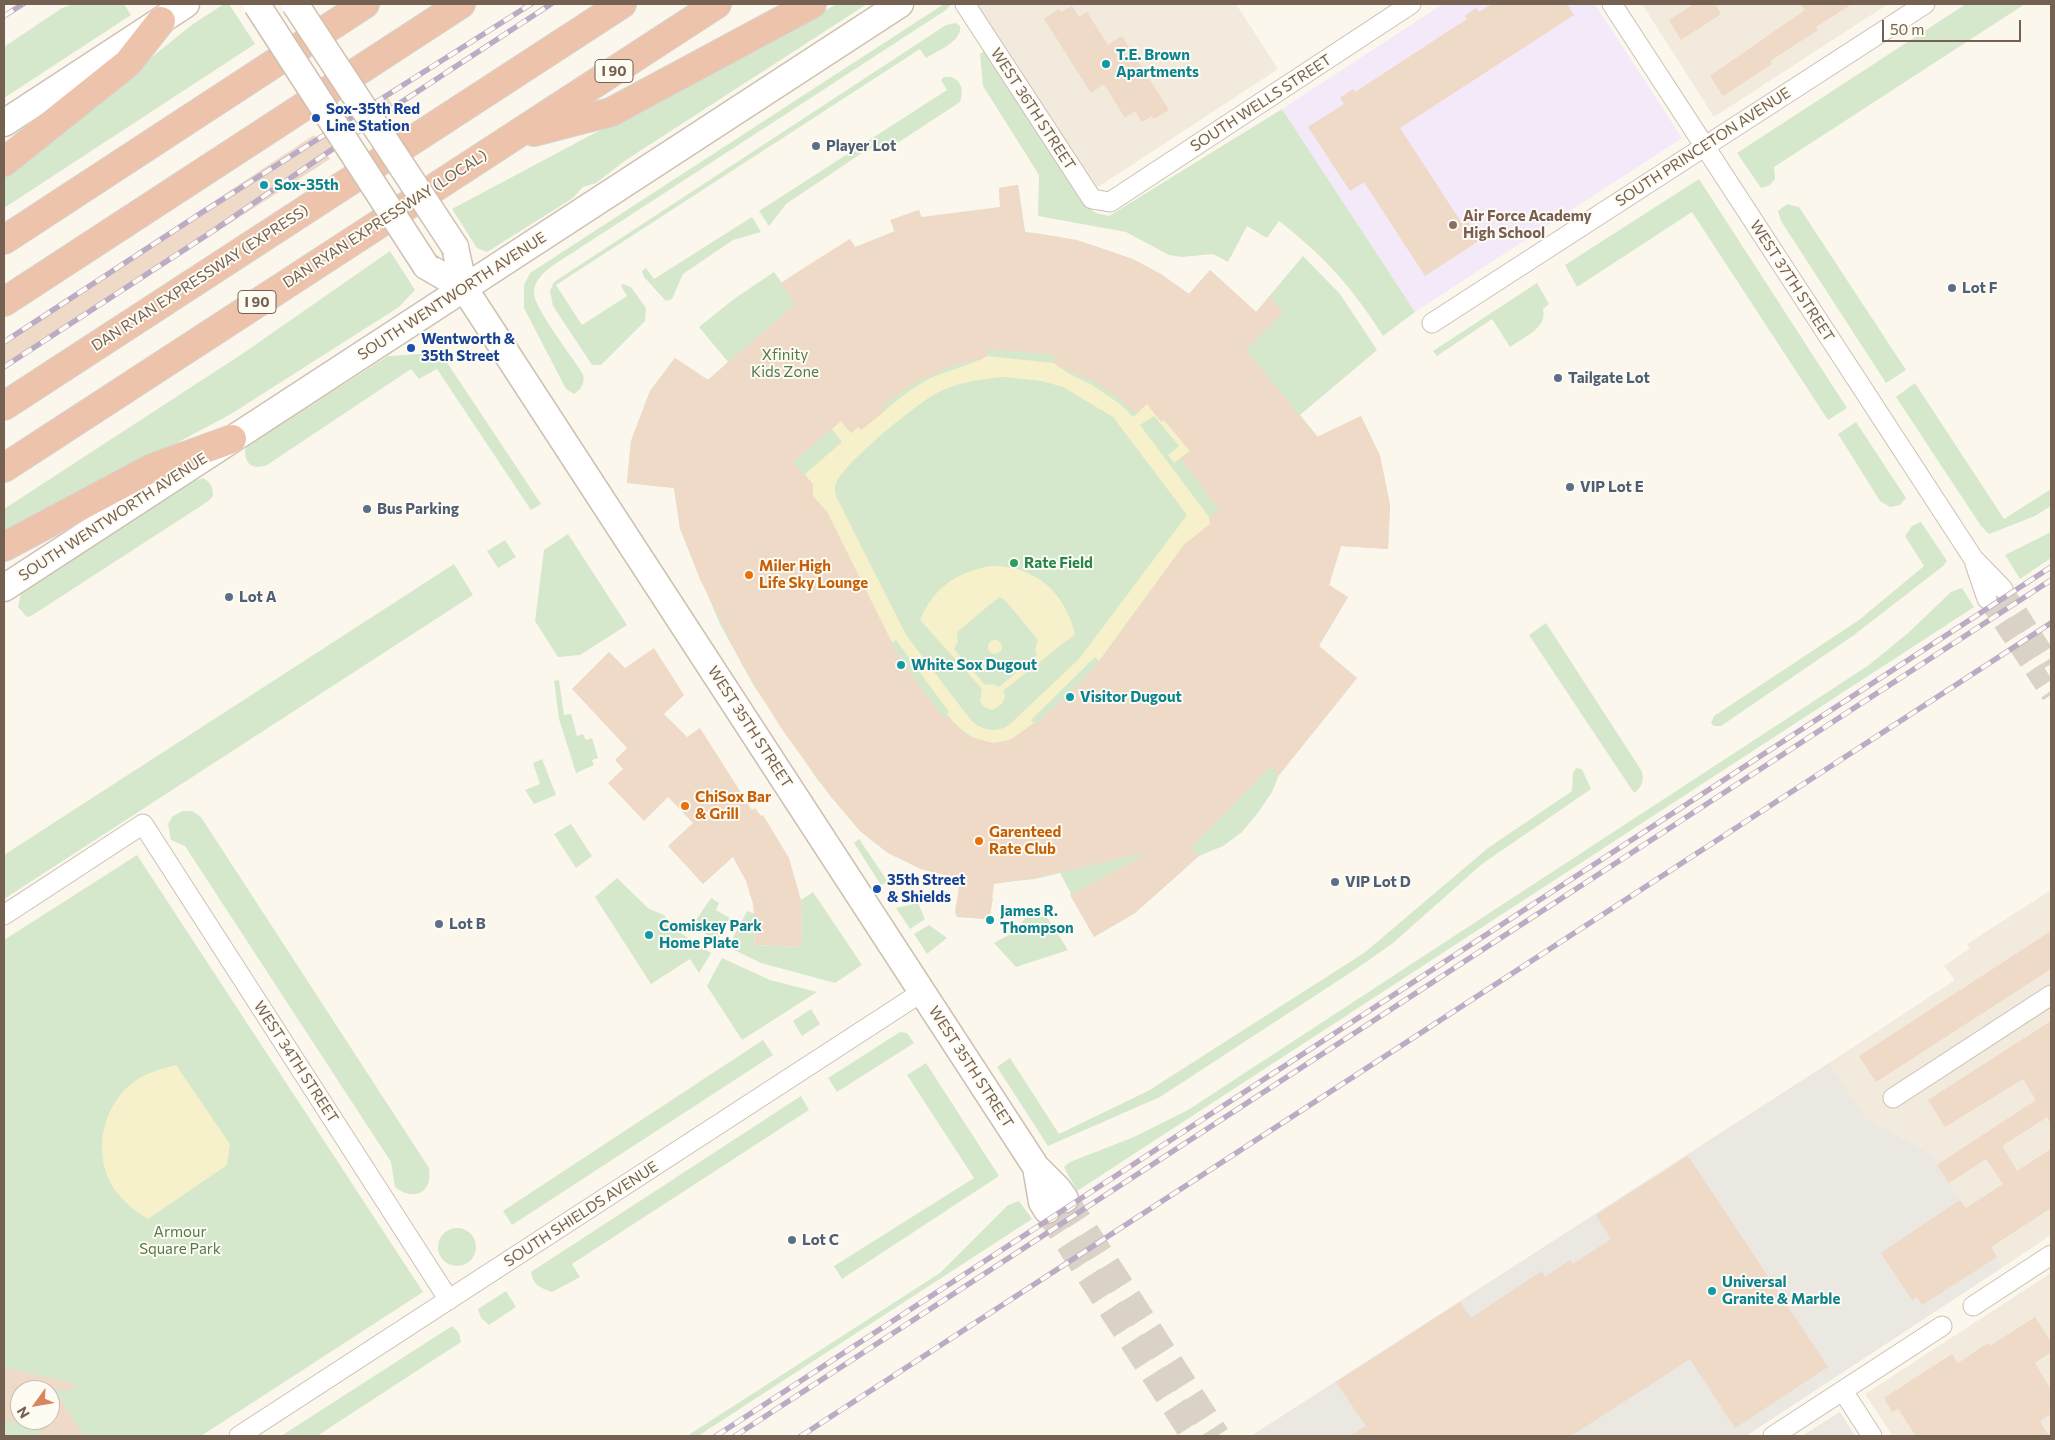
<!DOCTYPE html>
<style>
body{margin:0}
#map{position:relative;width:2055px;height:1440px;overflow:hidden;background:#fbf7ed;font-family:Commissioner,sans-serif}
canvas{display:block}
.frame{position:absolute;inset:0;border:5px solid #756151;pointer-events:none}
.north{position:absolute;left:10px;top:1380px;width:50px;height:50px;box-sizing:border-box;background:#fefbf3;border:1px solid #c7bdb2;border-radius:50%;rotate:238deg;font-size:14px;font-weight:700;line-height:20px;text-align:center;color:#756151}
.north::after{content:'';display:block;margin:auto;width:18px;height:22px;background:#d8865f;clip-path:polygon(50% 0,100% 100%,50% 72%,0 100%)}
.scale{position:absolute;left:1882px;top:20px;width:139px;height:22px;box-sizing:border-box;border:2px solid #756151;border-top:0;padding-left:6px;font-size:15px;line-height:18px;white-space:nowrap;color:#756151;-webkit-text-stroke:4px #fefbf3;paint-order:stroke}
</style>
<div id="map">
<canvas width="2055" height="1440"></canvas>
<div class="frame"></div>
<div class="north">N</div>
<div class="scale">50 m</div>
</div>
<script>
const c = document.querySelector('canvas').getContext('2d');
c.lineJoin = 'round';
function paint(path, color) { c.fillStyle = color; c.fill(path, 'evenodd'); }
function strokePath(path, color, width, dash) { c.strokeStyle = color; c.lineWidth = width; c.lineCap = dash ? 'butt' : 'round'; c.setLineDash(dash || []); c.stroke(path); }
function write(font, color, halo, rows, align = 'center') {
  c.font = font + ' Commissioner,sans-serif'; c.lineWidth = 4; c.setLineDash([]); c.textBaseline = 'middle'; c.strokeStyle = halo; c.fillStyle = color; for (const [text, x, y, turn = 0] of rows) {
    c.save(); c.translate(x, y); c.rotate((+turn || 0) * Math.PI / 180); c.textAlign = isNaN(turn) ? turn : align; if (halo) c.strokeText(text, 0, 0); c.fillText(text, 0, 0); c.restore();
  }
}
paint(new Path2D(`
 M973 4H1236L1278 69 1095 189Z
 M1642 4H1888L1714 117Z
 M2051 890V1235L2003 1267 1931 1154 1867 1119 1829 1063 1955 980 1944 966 1970 948 1967 944Z
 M2051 1273V1436H1893L1865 1394Z`), '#f2eadc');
paint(new Path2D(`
 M1829 1063 1867 1119 1931 1154 2003 1267 1746 1436H1251Z
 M1840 1412 1855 1436H1802Z`), '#ebe7e1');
paint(new Path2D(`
 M1443 4H1595L1682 138 1415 312 1282 109Z`), '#f4e9f8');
paint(new Path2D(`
 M74 4H124L131 15 4 98V47L62 8Z
 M224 4H229L255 44 4 208V176L193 24Z
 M837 4H867L626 160 596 183 583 187 573 198 487 252 477 248 452 209Z
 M944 4H951L946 10 549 268C542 274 533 283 534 294 535 309 573 358 583 374 585 383 582 389 574 394L566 389 524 308V285L530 273Z
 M1966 4H2025L1774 167 1775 179 1770 185 1761 188 1737 153Z
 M956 23 960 26C963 41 937 51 926 58L920 49 556 285 582 325 627 296 621 286 623 284 631 287 646 308 645 321 601 365H592L553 306 550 291 554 282 946 25Z
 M984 51 1087 206 1096 213 1109 216 1282 109 1415 312 1383 336C1352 287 1324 256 1279 221L1267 238 1247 226 1228 262 1213 254 1182 257 1169 255 1126 232 1038 216 1039 175 983 86 980 54Z
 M944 77C960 75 965 89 960 102L896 144 868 149 786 204 769 226 759 211 947 90 941 80Z
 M1699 179 1847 408 1828 420 1692 212 1577 287 1565 265Z
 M1018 185 1025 232C1086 238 1139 258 1189 294L1210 270 1256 312 1303 256 1340 294 1377 350 1300 415 1318 437 1361 416 1380 456 1390 505 1388 549 1341 546 1329 585 1348 597 1329 629 1310 617 1300 630 1357 678 1279 775 1272 792 1257 814 1242 832 1223 846 1199 856 1135 913 1094 937 1060 873 1035 879 985 884 984 898H993L990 916H987V919L957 917C952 907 961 891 966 880L921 869 888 853 860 831 817 779 754 686 720 624 680 529 674 488 627 483 631 441 650 391 675 358 708 380 728 362 699 327 734 299 774 272 782 283 850 239 866 264 894 231 891 220 919 210 927 237 1000 207 999 188Z
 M1787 204 1799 207 1906 370 1886 383 1781 221 1778 211Z
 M752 217 761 232 733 240 683 274 672 299 666 301 644 277 642 271 646 268 654 279Z
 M390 251 415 290 399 307 231 414 4 535V509L242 354Z
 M1537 283 1549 304 1543 309C1548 328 1524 337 1510 347L1492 319 1437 356 1433 351Z
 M421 354 442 355 541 504 531 510 437 369 419 379 411 369 267 465C253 470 245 465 245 450L249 445 388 356Z
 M1915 383 2004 519 2051 489V506L2035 516 1989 534 1981 526 1896 397Z
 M1856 422 1906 498 1900 505 1890 507 1880 501 1838 434Z
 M203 478C211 482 213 488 213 496L207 502 31 616 27 617 18 607 21 593 188 483Z
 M1921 522 1947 561 1943 566 1854 635 1721 726H1714L1711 723 1714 716 1859 620 1924 566 1905 536 1912 526Z
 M2051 532V558L2020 579 2005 555Z
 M568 534 627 625 580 655 558 657 535 621 544 550Z
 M505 540 516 557 498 568 487 551Z
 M454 564 473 595 4 899V855Z
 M1962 588 1974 607 1077 1191 1064 1167 1070 1162 1134 1137 1188 1110 1869 665 1908 633 1951 592Z
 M1546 623 1641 770C1645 780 1642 787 1634 793L1529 635Z
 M559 680 564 715 571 714 577 736 583 734 586 740 592 738 598 758 592 760 594 765 576 773 559 719 554 681Z
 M542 759 556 795 534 804 525 790 540 784 533 763Z
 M1576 768 1582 769 1591 789 1482 864 1393 943 1359 967 1160 1097 1048 1146 997 1067 1010 1058 1059 1134 1148 1091 1364 953 1488 848 1572 791 1573 773Z
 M183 811H192L201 817 429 1168C433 1193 414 1202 395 1187L391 1162 185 846 171 840 168 824 173 816Z
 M571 824 592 856 576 868 554 834Z
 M859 839 888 882 881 885 854 843Z
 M137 855 423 1292 201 1436H4V940ZM20 1390H50V1420H20Z
 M617 878 649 909 664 915 673 928 711 953 699 973 690 959 651 984 595 897Z
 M813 892 862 965 835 983 761 963 728 947 747 911 755 914 754 945 802 947 801 900Z
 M711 898 719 903 716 910 730 918 717 941 692 926Z
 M918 903 925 919 910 929 896 908Z
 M1033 908 1042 909 1068 950 1016 967 994 943 1014 932Z
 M929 925 947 938 927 954 914 934Z
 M722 958 770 980 817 992 742 1040 707 986Z
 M811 1009 820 1024 802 1036 793 1021Z
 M900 1032 907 1033 914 1043 837 1092 828 1078Z
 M763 1040 773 1055 512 1225 503 1211Z
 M926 1063 999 1176 842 1279 834 1266 974 1178 907 1075Z
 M801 1096 809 1110 572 1264 580 1277 552 1292C540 1288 533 1285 531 1272Z
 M1019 1201 1032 1219 698 1436H687L940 1273 1008 1205Z
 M438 1247a19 19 0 1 1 38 0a19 19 0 1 1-38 0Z
 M506 1291 516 1307 489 1325 481 1318 478 1309Z
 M452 1326 459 1333 461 1342 317 1436H281Z`), '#d5e8cc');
paint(new Path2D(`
 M987 356 1054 363 1068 373 1092 385 1120 404 1133 417 1147 404 1161 421 1164 420 1190 451 1174 463 1168 455 1179 446 1154 416 1140 425 1209 517 1210 524 1184 545 1099 661 1095 657 1031 720 1034 723C1027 728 1019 736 1011 739 986 751 961 733 947 714L949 712 896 640 892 643 827 512 813 496V485L805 474 842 442 832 429 841 421 851 433 858 427 861 430C883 413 905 391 929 379 948 370 969 366 987 356ZM1004 377 1042 381 1063 387 1113 417 1187 515 1079 659 1009 725C996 734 980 730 970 719L906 635 836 496C835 491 834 486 837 481 848 460 916 404 937 393 957 382 982 379 1004 377Z
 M990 566C1035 565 1065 592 1075 634L1003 691 1005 696 1002 704 992 710 984 707 980 701 982 689 920 620C933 588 957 572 990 566ZM999 597 1005 600 1038 640 1035 649 1037 655 999 687 992 684 985 685 954 649 958 641 957 632Z
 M988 647a7 7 0 1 1 14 0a7 7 0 1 1-14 0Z
 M176 1065 230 1144 227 1165 148 1219C138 1213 127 1205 119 1195 88 1158 102 1098 143 1076 153 1071 165 1068 176 1065Z`), '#f6f1cb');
paint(new Path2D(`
 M1492 4H1567L1574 15 1400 128 1463 225 1468 222 1480 240 1425 276 1364 182 1350 191 1308 127 1344 104 1340 98 1353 89 1355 92 1467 19 1465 16 1476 8 1479 12Z
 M1694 4H1715L1721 14 1681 40 1669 20Z
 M1800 4H1852L1816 27 1818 30 1770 61 1772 64 1723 96 1710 76 1805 10Z
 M1072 6 1079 17 1087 12 1108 45 1122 36 1169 110 1154 119 1152 116 1142 122 1135 111 1125 118 1104 84 1091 93 1044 19 1059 9 1061 12Z
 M386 95 396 109 386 116 377 101Z
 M314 135 317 140 324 135 334 151 327 155 330 159 4 369V340Z
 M1018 185 1025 232 1077 240 1133 259 1161 274 1189 294 1210 270 1256 312 1270 296 1283 313 1246 350 1317 437 1361 416 1380 456 1390 505 1388 549 1341 546 1329 585 1348 597 1319 646 1357 678 1279 775 1270 767 1191 848 1199 856 1135 913 1094 937 1070 895 1145 855 1144 853 1035 878 994 884 990 916H987V919L957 917 958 915 955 914 960 879 921 869 888 853 860 831 831 797 781 728 743 666 699 577 680 528 674 488 627 483 631 441 650 391 675 358 708 380 795 304 781 283 802 269 850 239 855 247 895 231 890 220 919 210 921 217 1000 207 999 188ZM988 349 1055 355 1054 363 1058 366 1094 381 1115 395 1136 414 1147 404 1161 422 1164 420 1190 451 1180 458 1219 510 1209 517 1210 524 1184 545 1092 671 1035 725 1034 723 1010 740 993 743 967 736 946 715 943 717 917 683 898 655 827 512 813 496V485L793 462 841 421 851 433 858 427 861 430 885 411 882 407 912 384 946 368 982 359 987 356Z
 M654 648 684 695 664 714 687 737 700 728 752 810 755 808 761 816 763 815 789 858 801 900 802 947 754 945 755 925 753 904 746 881 733 857 703 884 668 846 693 823 668 797 644 821 608 783 623 769 615 760 627 748 572 689 609 652 625 668Z
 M2051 931V969L1876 1082 1859 1056Z
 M2051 1021V1124L2047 1117 2002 1146 2017 1171 2051 1149V1208L1991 1247 1997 1257 1922 1305 1917 1297 1912 1300 1881 1253 1960 1200 1966 1208 2003 1184 1986 1159 1949 1183 1937 1165 2036 1100 2023 1079 1945 1127 1928 1100Z
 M1688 1156 1828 1367 1735 1428 1690 1359 1571 1436H1350L1366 1426 1336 1382 1460 1302 1471 1318 1542 1271 1545 1277 1570 1260 1573 1264 1611 1239 1596 1215Z
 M2035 1317 2051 1342V1352L2035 1363 2051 1390V1414L2040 1421 2049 1436H1916L1898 1409 1892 1412 1884 1398 1952 1354 1958 1363 1988 1343 1990 1346Z
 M4 1367 74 1384 73 1390H54L84 1436H43L33 1420H50V1390H20V1424L4 1420Z`), '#eedac7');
strokePath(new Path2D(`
 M2003 589 2051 664
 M1987 599 2051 695`), '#dad2c6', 19, [19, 9]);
strokePath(new Path2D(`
 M1065 1199 1217 1436
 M1047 1210 1194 1436`), '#dad2c6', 26, [26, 13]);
const street = new Path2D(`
 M965 4 1092 199 1110 202 1411 4
 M1612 4 1973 558 2003 589
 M1432 323 1925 4
 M1975 564 1987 599
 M4 915 143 824 449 1300
 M1893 1098 2051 995
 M1973 1306 2051 1255
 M1843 1391 1872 1436
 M239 1436 922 992
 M1773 1436 1942 1326`);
const secondary = new Path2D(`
 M4 123 186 4
 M455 247 464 288 1036 1167 1058 1189 1065 1199
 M426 266 464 288
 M4 588 900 4
 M1036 1167 1042 1202 1047 1210`);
const highway = new Path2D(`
 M534 132 611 112 812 4
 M4 162 128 63 161 21
 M4 240 365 4
 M4 302 461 4
 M4 406 622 4
 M4 468 717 4
 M4 547 152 468 232 439`);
strokePath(street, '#cdc0b3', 21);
strokePath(secondary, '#cfc1b1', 29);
strokePath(highway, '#d8d3ce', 30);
strokePath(street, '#fff', 19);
strokePath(secondary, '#fff', 26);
strokePath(highway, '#eec3ab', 28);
const rail = new Path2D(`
 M4 16 23 4
 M4 342 198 215 531 4
 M4 367 210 233 400 103 551 4
 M716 1436 2051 567
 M735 1436 2051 580
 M801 1436 2051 623`);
strokePath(rail, '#bcabc5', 5.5);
strokePath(rail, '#fefbf3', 4, [11]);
const secondaryBridge = new Path2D(`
 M295 4 455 247
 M257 5 426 266`);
strokePath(secondaryBridge, '#cfc1b1', 29, []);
strokePath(secondaryBridge, '#fff', 26);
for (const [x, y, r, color] of [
 [1106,64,5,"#0f9aa8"],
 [316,118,5,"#1a4fb4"],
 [816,146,5,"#5c6f8a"],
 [264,185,5,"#0f9aa8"],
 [1453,225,5,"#8d6e63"],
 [1952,288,5,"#5c6f8a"],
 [411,348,5,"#1a4fb4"],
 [1558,378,5,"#5c6f8a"],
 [1570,487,5,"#5c6f8a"],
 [367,509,5,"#5c6f8a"],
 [1014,563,5,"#2e9e5b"],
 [749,575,5,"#e8710a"],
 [229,597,5,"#5c6f8a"],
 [901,665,5,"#0f9aa8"],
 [1070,697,5,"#0f9aa8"],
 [685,806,5,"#e8710a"],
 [979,841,5,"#e8710a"],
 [1335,882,5,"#5c6f8a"],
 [877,889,5,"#1a4fb4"],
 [990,920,5,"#0f9aa8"],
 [439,924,5,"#5c6f8a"],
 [649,935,5,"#0f9aa8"],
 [792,1240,5,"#5c6f8a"],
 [1712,1291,5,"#0f9aa8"]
]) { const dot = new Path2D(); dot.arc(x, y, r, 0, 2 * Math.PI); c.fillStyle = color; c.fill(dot); strokePath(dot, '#fefbf3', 2); }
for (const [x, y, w] of [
 [614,71,38],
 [257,302,38]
]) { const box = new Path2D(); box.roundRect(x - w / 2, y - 11.5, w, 23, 4); c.fillStyle = '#fefbf3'; c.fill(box); strokePath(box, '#756151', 1); }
write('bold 14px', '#756151', null, [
 ["I 90",614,71],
 ["I 90",257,302]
]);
write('bold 15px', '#0d838f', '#fefbf3', [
 ["T.E. Brown",1116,55],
 ["Apartments",1116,72],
 ["Sox-35th",274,185],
 ["White Sox Dugout",911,665],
 ["Visitor Dugout",1080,697],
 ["James R.",1000,911],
 ["Thompson",1000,928],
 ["Comiskey Park",659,926],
 ["Home Plate",659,943],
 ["Universal",1722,1282],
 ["Granite & Marble",1722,1299]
], 'left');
write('15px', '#756151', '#fefbf3', [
 ["SOUTH WELLS STREET",1261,103,-33],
 ["WEST 36TH STREET",1033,109,57],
 ["SOUTH PRINCETON AVENUE",1703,147,-33],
 ["DAN RYAN EXPRESSWAY (LOCAL)",385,219,-33],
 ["DAN RYAN EXPRESSWAY (EXPRESS)",200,278,-33],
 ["WEST 37TH STREET",1792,281,57],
 ["SOUTH WENTWORTH AVENUE",452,296,-33],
 ["SOUTH WENTWORTH AVENUE",113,517,-33],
 ["WEST 35TH STREET",750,727,57],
 ["WEST 34TH STREET",296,1062,57],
 ["WEST 35TH STREET",971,1067,57],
 ["SOUTH SHIELDS AVENUE",581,1214,-33]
]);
write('bold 15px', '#164399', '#fefbf3', [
 ["Sox-35th Red",326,109],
 ["Line Station",326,126],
 ["Wentworth &",421,339],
 ["35th Street",421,356],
 ["35th Street",887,880],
 ["& Shields",887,897]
], 'left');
write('bold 15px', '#4e5e75', '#fefbf3', [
 ["Player Lot",826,146],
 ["Lot F",1962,288],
 ["Tailgate Lot",1568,378],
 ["VIP Lot E",1580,487],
 ["Bus Parking",377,509],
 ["Lot A",239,597],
 ["VIP Lot D",1345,882],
 ["Lot B",449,924],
 ["Lot C",802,1240]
], 'left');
write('bold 15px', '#785e54', '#fefbf3', [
 ["Air Force Academy",1463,216],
 ["High School",1463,233]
], 'left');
write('15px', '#54794a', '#fefbf3', [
 ["Xfinity",785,355],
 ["Kids Zone",785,372],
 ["Armour",180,1232],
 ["Square Park",180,1249]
]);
write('bold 15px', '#27864d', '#fefbf3', [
 ["Rate Field",1024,563]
], 'left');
write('bold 15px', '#c56008', '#fefbf3', [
 ["Miler High",759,566],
 ["Life Sky Lounge",759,583],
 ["ChiSox Bar",695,797],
 ["& Grill",695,814],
 ["Garenteed",989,832],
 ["Rate Club",989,849]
], 'left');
</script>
